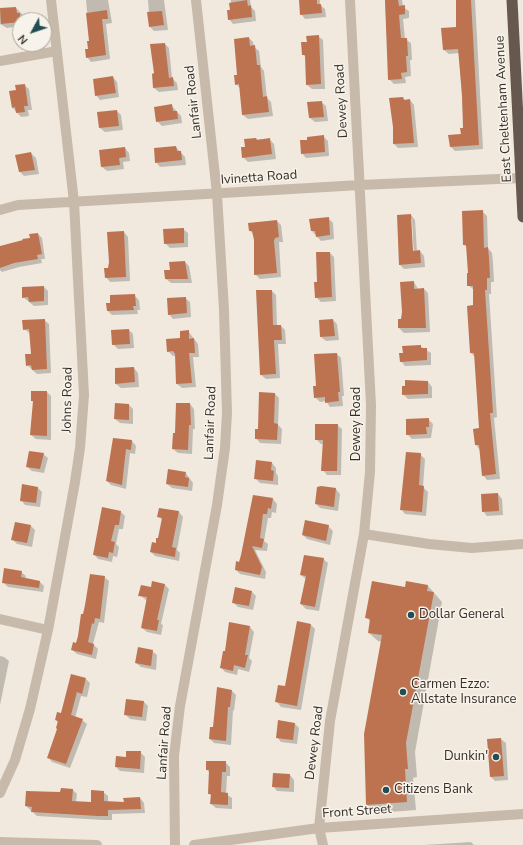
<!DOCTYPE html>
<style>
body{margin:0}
#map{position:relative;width:523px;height:845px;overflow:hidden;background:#f1e9de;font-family:"Nunito Sans",sans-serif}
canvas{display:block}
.north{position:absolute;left:12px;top:12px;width:40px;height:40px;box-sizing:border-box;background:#f8f3ea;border:1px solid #aaa49d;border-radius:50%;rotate:230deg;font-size:11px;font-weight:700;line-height:16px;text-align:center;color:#362e29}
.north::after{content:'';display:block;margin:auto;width:14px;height:18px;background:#224d55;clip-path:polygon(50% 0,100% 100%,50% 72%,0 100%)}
</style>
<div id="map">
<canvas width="523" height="845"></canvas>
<div class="north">N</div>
</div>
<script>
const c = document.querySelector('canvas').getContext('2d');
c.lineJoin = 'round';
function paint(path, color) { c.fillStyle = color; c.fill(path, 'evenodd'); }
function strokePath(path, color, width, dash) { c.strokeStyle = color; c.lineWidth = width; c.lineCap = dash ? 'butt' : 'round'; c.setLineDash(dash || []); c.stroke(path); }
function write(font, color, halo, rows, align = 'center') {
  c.font = font + ' "Nunito Sans",sans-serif'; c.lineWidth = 3; c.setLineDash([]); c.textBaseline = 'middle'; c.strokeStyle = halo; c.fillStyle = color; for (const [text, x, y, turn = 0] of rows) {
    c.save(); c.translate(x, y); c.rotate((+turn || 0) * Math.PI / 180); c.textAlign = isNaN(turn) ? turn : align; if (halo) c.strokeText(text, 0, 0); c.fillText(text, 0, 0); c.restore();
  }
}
paint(new Path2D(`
 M86 0H108L112 23 106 24 110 59 91 62 87 57 90 42Z
 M148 0H164L168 30 154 31 150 27Z
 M231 0H250L251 7 255 11 256 21 233 24 229 19Z
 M300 0H320V5L325 9 326 17 305 19 301 14Z
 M385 0H402L403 7 409 11V18L403 19 405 39 411 43 412 60H410L411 76 405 77 406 83 394 84 389 79Z
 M457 0H475L483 149 455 151 450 146 462 135 464 129 459 53 449 54 444 50 458 28Z
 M16 8 26 18V20H20V26L7 28 0 24V9Z
 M318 36 323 40 325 89H312L307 85 306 58 303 54Z
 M249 38 253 42 254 47 259 51 261 67 264 71 267 98 271 102 273 116 248 119 243 115 241 89 236 84Z
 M165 44 169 48 172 78 177 83 178 90 159 92 154 88 153 74H155Z
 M113 77 117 82 119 97 100 100 96 95Z
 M24 85 29 89 32 110H28L29 116 21 117 12 107 17 90Z
 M403 98 406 101 410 100 414 105 418 147 398 148 394 144Z
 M321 102 326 106 328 121 315 122 310 118Z
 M171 105 181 116 182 123 162 126 157 121Z
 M117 111 121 115 123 130 105 132 100 128Z
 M323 136 328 141 329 156 306 158 302 153 308 141Z
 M269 139 274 144 276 159 248 162 243 157 246 148 245 140Z
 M176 147 185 157 186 165 160 167 156 162Z
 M125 148 129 153 130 161 123 162 124 169 107 171 102 167Z
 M31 153 36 158 39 174 24 176 20 172Z
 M482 211 487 216 488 248 492 253 493 263 494 282H491V294H489L497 417 494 418 500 479 487 480 483 475 480 450 476 445 474 430 480 429 475 357 471 353 474 290 468 285 469 274 467 247 464 245Z
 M411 215 415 220 417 252 420 251 424 256 425 267 404 269 400 265ZM410 219H412L414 256H412Z
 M328 218 333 223 334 239 321 241 312 231Z
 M277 221 281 225 283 242H279L281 277 260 279 255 274V240L254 234 250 231Z
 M183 229 188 233V247L170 248 165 243Z
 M124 232 128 237 130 281 110 282 106 277Z
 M38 234 42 238 45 259H41L42 263 19 267 2 272 0 270V248L31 238Z
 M330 253 334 257 336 301 321 302 316 297 318 283Z
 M185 262 189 266 192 283H171L166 279V271H171Z
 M414 282 418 289H424L428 293 430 332 404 333 399 328V320H402Z
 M44 287 48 291V305L34 306 23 297Z
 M272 291 276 295 277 326H281L285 330 286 344H278L280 378 266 379 261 375Z
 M134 295 139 300 140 310H137L138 314 112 315 108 311 111 304Z
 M185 298 190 302 191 317 173 319 169 314Z
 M44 320 49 324 51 373 37 374 27 365 32 355 31 334 24 329Z
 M333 320 337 324 339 340 326 341 321 337Z
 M129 330 133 334 134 348 118 349 113 344Z
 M188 331 198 344 199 357H193L196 387 182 388 177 384 176 356H173L168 351Z
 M420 346 431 353V365L405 366 401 361Z
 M337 354 341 358 344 396H342L343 406 330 407 326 401 320 402 315 397 317 387Z
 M134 368 138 373 139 387 121 388 116 384Z
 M428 382 432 387V398L408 399 403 394Z
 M32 392H47L51 396V440L36 439 31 435 34 402 32 401Z
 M275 394 279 398 278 425 282 429 281 444 260 443 256 438Z
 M190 404 194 409 195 429H193L192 454 178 453 173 449 176 434Z
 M129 405 133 409V424L120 423 115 419Z
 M428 419 433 424 431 438 412 439 407 434Z
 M337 425 342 429 341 475H327L323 470 324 444H321L316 439Z
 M114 439 132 441 136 446 135 454 130 453 126 489 111 485 107 481Z
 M43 454 48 458 44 473 32 471 27 467Z
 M420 454 425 459 423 487 428 492 426 516 405 514 401 509Z
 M272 463 276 468V473L278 476V485L260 483 255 478Z
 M185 472 193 483 192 491 172 488 167 484Z
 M38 488 42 492 40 507 25 505 21 500Z
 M318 488 336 489 340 494 338 511 320 508 316 504Z
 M498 494 502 499 503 515 487 516 483 511Z
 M253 496 273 499 277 504 276 513 272 512 271 518H268L264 541 268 544 267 551 255 550 266 572 265 579 240 574 236 570 240 563Z
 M160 509 179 512 183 517 177 550 180 553 179 561 155 556 151 552 159 539 162 520 159 516Z
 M121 512 125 516 123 529H119L116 544 119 547 117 557 113 556 112 562 98 559 94 554Z
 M31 526 35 530 32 547 17 544 12 539Z
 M328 526 333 531 330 545 307 539 303 535Z
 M323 559 328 563 319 611 306 609 301 604 306 579 301 575Z
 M21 572 26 576 25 579 40 582 44 586 43 592 8 587 3 582Z
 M104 577 109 581 104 623 99 622 93 644 98 649 96 659 77 654 72 650 76 644 84 615Z
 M165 585 169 589 161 624 163 625 161 635 147 632 142 628 147 601 140 595 152 588Z
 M428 586 442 602 415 752 417 777 413 778 416 810 376 813 367 805 382 642 378 641 369 633 371 622 366 617 406 588Z
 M252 592 256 596 253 610 238 607 233 602Z
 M311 625 315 629 301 710 281 707 277 702 286 688Z
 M250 627 254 632 249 658 252 661 249 672 238 669 237 675 225 672 221 667Z
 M152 651 157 655 156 670 141 667 136 663Z
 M0 656 4 657 9 661 0 705Z
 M86 679 90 683 87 697 81 696 75 718 82 720 87 724 70 768 52 762 48 757 58 729V723L56 720 62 714Z
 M232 691 236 695 234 711 233 710 231 745 214 743 210 739Z
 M144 702 148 706 146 721 130 719 125 714Z
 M295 724 299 728 297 744 281 742 277 737Z
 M501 739 506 743 508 780 495 781 491 777 488 740Z
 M140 752 145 757 144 773 120 771 116 767 127 758Z
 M225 762 230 767V776H227L226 794 232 798V809L216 808 211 804 212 796 209 794 210 773 207 770Z
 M290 775 294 780V792L277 791 273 786Z
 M73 790 77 794 76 802 92 803 103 792 108 796V802L125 803 140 798 144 803 145 813 112 814V820H103L37 816 26 806Z
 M471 842 474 845H424Z`), '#0003');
paint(new Path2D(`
 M247 0 248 6 251 5 252 17 228 20 227 10H230L229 3Z
 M299 0H317V4H321L322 13 300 15Z
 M385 0H398L399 6 405 5V14L399 15 401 38H407L408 56H406L407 72 401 73 402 79 388 80Z
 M456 0H471L479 145 450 147 448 135 461 134 460 128H463L462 94 458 49 443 50 441 28 456 27Z
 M16 7 17 13H20V22L1 24 0 8Z
 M107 10 108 19H102L106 55 86 58 85 49H88L87 41H89L86 13Z
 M162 11 164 25 149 27 147 12Z
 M319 35 321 84 306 85 305 55H302L301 42H307L306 36Z
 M249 37 250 46 255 45 257 65H260L263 97 267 96 269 112 242 115 239 84 235 85 234 75H237L234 39Z
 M165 43 169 78 173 77 174 86 153 88 152 74 154 73 150 44Z
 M113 76 116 93 95 96 93 79Z
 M25 84 28 106H24L25 112 16 113 15 107 12 108 9 91 16 90 15 85Z
 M403 97 404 100 410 99 414 143 393 144V127L389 98Z
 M322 101 324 117 309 118 307 102Z
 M172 104 173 111H177L178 119 156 122 154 107Z
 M117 110 119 126 99 128 97 112Z
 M324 135 325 152 301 154 300 140H307V137Z
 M256 138 257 140 270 138 272 154 242 158 241 147H245L244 139Z
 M176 146 177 151H181L182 160 155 163 154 148Z
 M125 147 126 157 119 158 120 165 101 167 99 150Z
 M31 152 35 170 19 172 15 155Z
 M483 210 484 248 488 247 489 258 490 278H487V290H485L493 413H490L496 474 482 476 479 445H475L473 429 479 428 474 353H470L467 306 473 305V286H467V273H468L466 245H463L462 211Z
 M411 214 413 251 420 250 421 263 399 265 397 215Z
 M329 217 330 235 316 237 315 231H311L309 219Z
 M277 220 279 237 275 238 274 241 277 273 254 275V240L252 231H249L248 223Z
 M184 228V243L164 244 163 229Z
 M124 231 126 277 105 278 104 268H108L109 262 107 232Z
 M38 233 42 254 37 255 38 259 14 263 0 268V246L23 240 22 239 30 238 29 234Z
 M316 252H330L332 297 315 298 314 282H317Z
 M185 261 188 279H165L164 270H170L169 262Z
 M414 281V289L424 288 426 328H398V319H401L402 312 400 282Z
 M44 286V301L29 302 28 297 22 298V287Z
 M256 290H272L273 325H281L282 340H274L276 374 260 375Z
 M135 294 136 306H133L134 310 107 311 106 303H110V295Z
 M186 297 187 313 168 315 167 298Z
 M45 319 47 369 32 370 31 365 26 366 25 354H31L29 329 23 330 22 320Z
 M333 319 335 336 320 337 319 320Z
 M129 329 130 344 112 345 111 330Z
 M189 330V339L194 338 195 353H189L192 383 176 384 175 354 173 351 167 352 166 339 180 338V331Z
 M421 345V348H427V360L400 362 399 353H403L402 346Z
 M337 353 340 392H338L339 401 325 403V397L314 398 313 386H316L314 354Z
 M134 367 135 382 115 384V368Z
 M405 380 428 381V394L402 395V386H405Z
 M31 391H47V436L30 435 33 401H31Z
 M259 392 275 393 274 423 278 424 277 440 255 439V429H258Z
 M115 403 129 404V420L114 419Z
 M176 403H190L191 425H189L188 450 172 449 173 433H175Z
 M429 418V427H426L427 434 406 435V419Z
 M315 424H338L337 471H321L323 440H315Z
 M113 438 132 440 131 450 126 449 122 485 106 481Z
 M29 451 44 453 40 469 26 467Z
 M406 452 421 453 419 485 424 486 422 512 400 510Z
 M256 460 272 462 271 470 274 471 273 481 254 479Z
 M168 469 186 472 185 477 189 478 188 487 166 484Z
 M22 484 38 487 36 503 20 501Z
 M321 486 336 488 334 507 315 504 317 487Z
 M498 493 499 511 482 512 481 494Z
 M253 495 273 498 271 509 268 508 267 514H263L260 538 264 539 262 548 252 546 262 567 260 575 235 570 236 561 239 562 241 555Z
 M102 507 121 511 119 525H115L111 541 115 542 113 553 109 552 108 558 93 555Z
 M159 508 179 511 172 547 176 548 175 557 150 552 152 542 156 543V538H158L162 518 157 517Z
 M305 520 329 525 326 541 302 535Z
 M15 522 31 525 27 543 11 540Z
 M304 555 324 558 315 607 300 604 306 576 300 575Z
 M4 568 22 571 21 577 40 581 39 588 2 583Z
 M90 574 105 576 100 619 95 618 94 624 92 623 88 642 94 644 92 655 71 650 73 642 76 643 78 636 81 614H83L85 605Z
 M152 581 165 584 157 620H159L157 631 141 628 147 597 138 596 141 585 151 587Z
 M372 581 405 587 406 581 428 585 427 591 434 592 406 743 408 769H405L407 802 366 805 364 734 382 635 368 633 370 619 365 618Z
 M235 587 252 591 249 606 232 603Z
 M297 621 311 624 297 706 275 702 278 685 285 686Z
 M229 622 250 626 245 655H248L245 668 234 665 233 671 220 668 223 651H225Z
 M138 647 153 650 151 666 135 663Z
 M71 674 86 678 82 694 77 692 71 715 83 719 66 764 47 758 57 729 56 728 58 721 55 720 57 712 61 713Z
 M217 687 232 690 230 707H228L226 741 209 739 210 727H213Z
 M126 699 144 701 142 717 124 715Z
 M278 720 295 723 293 740 276 738Z
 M501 738 504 776 490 777 487 739Z
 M126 751H141L140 769 115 767 116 756 126 757Z
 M206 761H226V772H222L221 792 228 793V805L210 804 211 794H208L209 770H206Z
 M273 773 290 774 289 788 272 787Z
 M61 788 73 789 72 801 91 802V790L104 791V801L124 802 123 798 140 797 141 809 108 810V816H98L31 812 32 807 25 806 26 791 60 792Z`), '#bd7350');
strokePath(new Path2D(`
 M0 61 57 51
 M0 210 18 205 360 185 521 178
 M364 534 429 544 472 548 523 544
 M0 619 48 630
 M0 793 15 760 30 709 48 630 75 482 80 448 84 395 74 202 51 0
 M175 845 174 756 180 706 217 505 225 448 227 413 224 310 217 194 196 0
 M323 845 319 828 330 721 364 534 370 472 371 405 350 0`), '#c8baab', 10);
strokePath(new Path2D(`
 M0 842 97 845
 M194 845 319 828 523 814`), '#c8baab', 10);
strokePath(new Path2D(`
 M512 0 523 217`), '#66584e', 11);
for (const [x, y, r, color] of [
 [411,615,4,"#224d55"],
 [403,692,4,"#224d55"],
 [496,757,4,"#224d55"],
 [386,790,4,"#224d55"]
]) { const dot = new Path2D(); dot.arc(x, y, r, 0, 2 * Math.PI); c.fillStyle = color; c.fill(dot); strokePath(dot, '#f8f3ea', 1.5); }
write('13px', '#362e29', '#f8f3ea', [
 ["Dewey Road",342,101,-93],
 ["Lanfair Road",194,102,-96],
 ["East Cheltenham Avenue",504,109,-93],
 ["Ivinetta Road",259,178,-4],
 ["Johns Road",68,400,-89],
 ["Lanfair Road",211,423,-88],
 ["Dewey Road",357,424,-90],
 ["Lanfair Road",165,743,-86],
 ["Dewey Road",315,743,-83],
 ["Front Street",357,812,-4]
]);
write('13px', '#362e29', '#f8f3ea', [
 ["Dollar General",419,615],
 ["Carmen Ezzo:",411,685],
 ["Allstate Insurance",411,700],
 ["Dunkin'",488,757,"right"],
 ["Citizens Bank",394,790]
], 'left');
</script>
